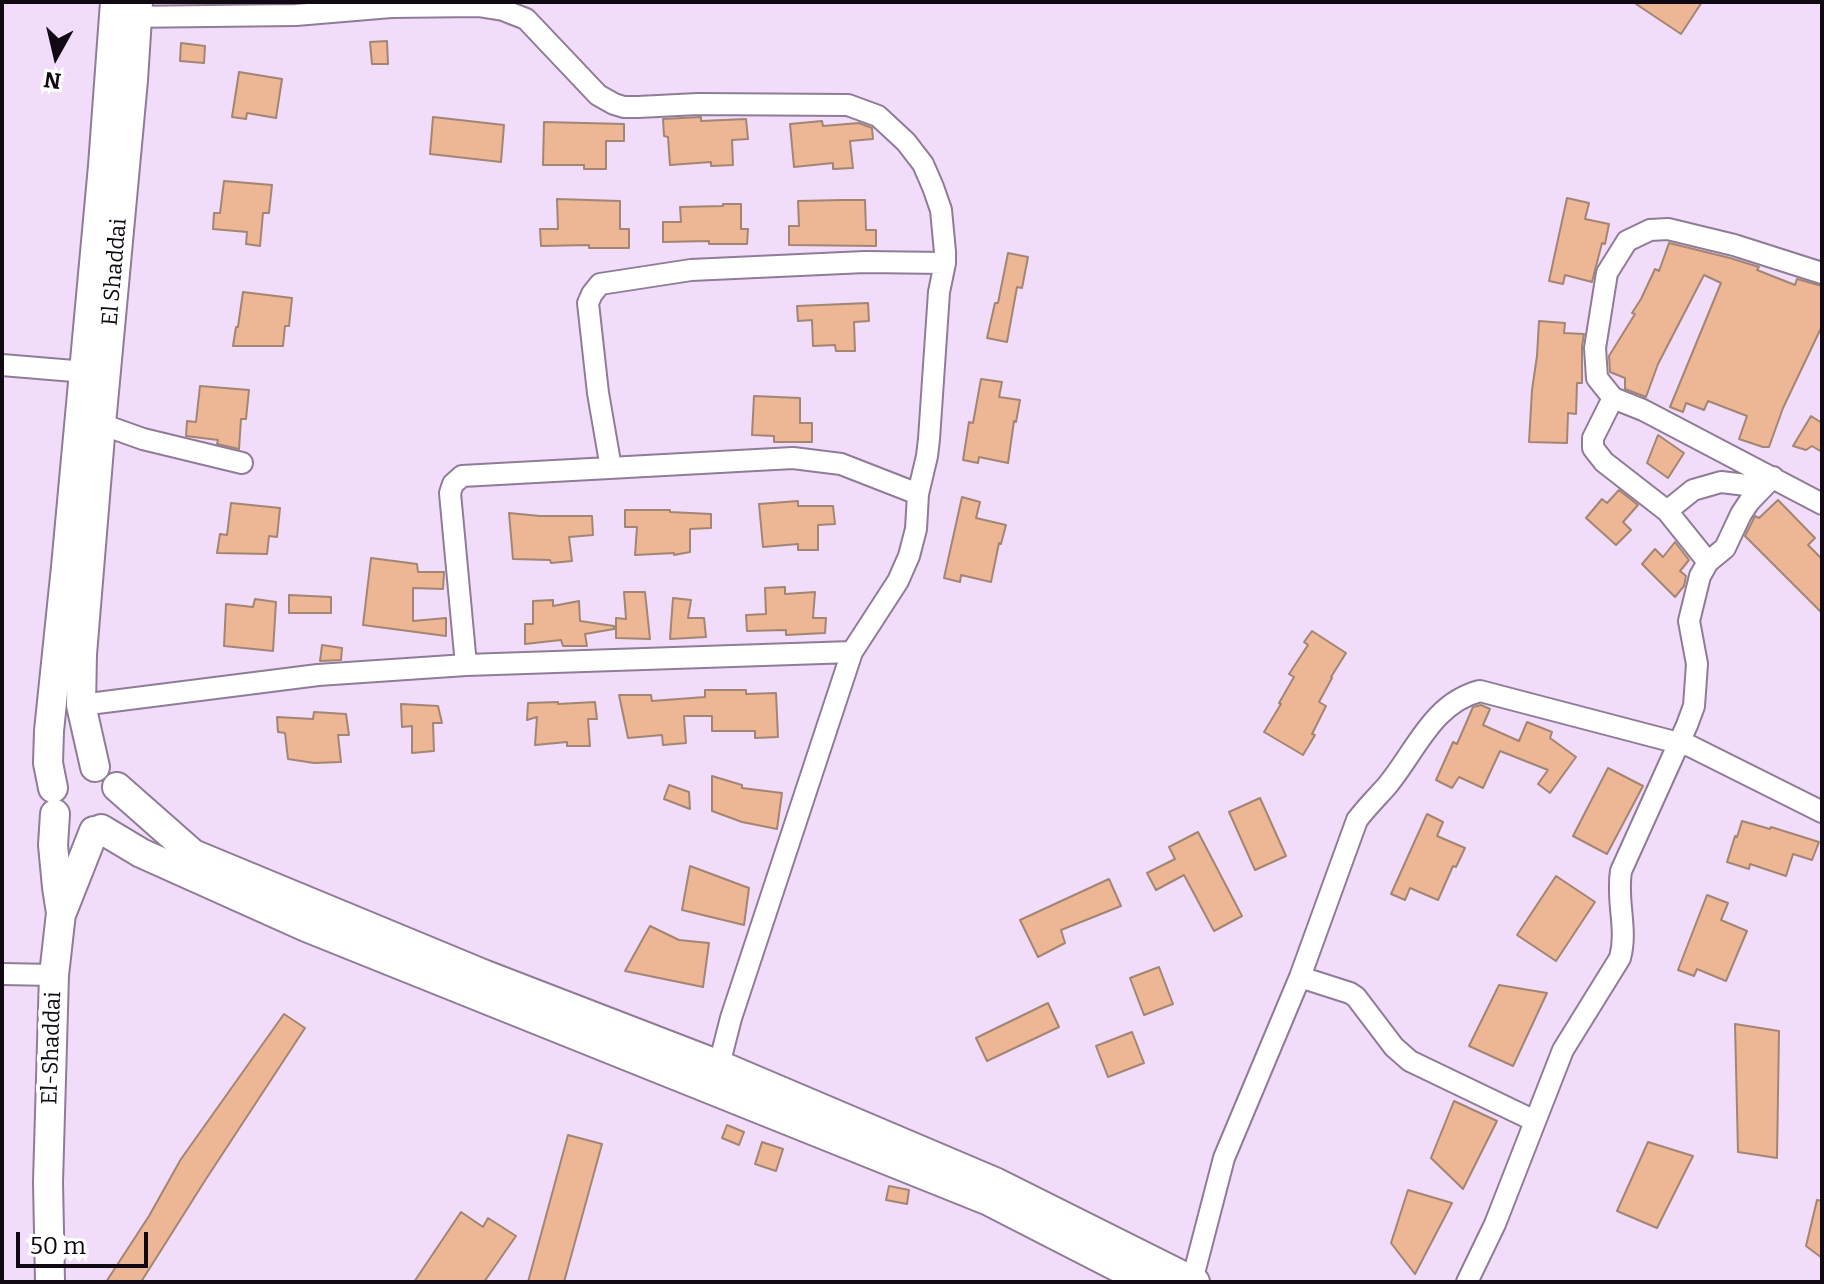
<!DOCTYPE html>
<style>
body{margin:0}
#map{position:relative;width:1824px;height:1284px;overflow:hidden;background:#f1dcf9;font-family:Bitter,serif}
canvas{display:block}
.frame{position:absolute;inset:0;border:4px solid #100913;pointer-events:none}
.north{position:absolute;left:16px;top:16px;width:80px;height:80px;-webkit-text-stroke:6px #fff;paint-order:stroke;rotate:188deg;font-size:22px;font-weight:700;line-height:32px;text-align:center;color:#100913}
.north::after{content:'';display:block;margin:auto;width:28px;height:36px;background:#100913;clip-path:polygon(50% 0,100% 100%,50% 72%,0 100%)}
.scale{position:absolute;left:16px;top:1232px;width:132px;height:36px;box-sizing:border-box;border:4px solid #100913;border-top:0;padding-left:10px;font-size:24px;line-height:28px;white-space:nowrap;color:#100913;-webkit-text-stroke:6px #fff;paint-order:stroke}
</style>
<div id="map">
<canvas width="1824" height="1284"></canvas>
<div class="frame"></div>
<div class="north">N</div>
<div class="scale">50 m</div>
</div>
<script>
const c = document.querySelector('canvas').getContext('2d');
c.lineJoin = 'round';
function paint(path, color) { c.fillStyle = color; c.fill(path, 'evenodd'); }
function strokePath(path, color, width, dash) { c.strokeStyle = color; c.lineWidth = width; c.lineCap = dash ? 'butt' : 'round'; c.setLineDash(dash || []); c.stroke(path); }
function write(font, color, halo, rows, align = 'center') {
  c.font = font + ' Bitter,serif'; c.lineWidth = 8; c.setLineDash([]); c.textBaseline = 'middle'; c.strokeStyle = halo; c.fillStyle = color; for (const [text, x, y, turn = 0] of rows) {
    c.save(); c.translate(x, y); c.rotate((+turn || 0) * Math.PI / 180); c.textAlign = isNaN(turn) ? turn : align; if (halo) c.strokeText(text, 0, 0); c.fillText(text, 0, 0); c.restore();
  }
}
const building = new Path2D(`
 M1633 2H1702L1681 34Z
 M387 41 388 64H372L370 42Z
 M181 43 205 46 204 63 180 61Z
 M239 72 282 79 276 118 247 113 246 119 232 117Z
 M433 117 504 125 501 162 430 154Z
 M701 117V121L746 119 748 139 732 140 733 165 711 166V162L670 165 668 137 664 136 663 119Z
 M822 121 823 126 859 123 872 128 873 139 850 141 853 168 833 169V163L794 167 790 124Z
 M544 122 624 124V141H606V169H584V165H543Z
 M224 181 272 185 269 213H263L260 246 246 244 247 232 213 229 214 213H220Z
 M1567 198 1589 203 1585 219 1609 224 1605 244 1602 243 1592 282 1565 275 1563 284 1549 281Z
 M557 199 620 201V229H629V248H589V245L541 246 540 229H558Z
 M842 200H865L866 230H876V246L789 245V226H799L798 201Z
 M723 204H741V229H748L747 244H709V241L663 242V222H681L680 207 723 206Z
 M1669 243 1730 258 1759 267 1757 270 1795 285 1797 279 1822 286V326L1783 408 1769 447H1763L1739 439 1747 416 1708 401 1704 410 1686 403 1683 412 1670 407 1721 283 1704 275 1658 364 1646 397 1625 389V378L1610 372 1609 356 1635 314 1632 313 1641 299 1655 269 1659 271Z
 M1008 253 1028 257 1022 288 1017 287 1007 342 987 338 995 303H998Z
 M243 292 292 298 289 326H285L283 346H233L236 327H238Z
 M868 303 869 321 854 322 855 351H836L835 345 813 346 812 320 798 321 797 306Z
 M1539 321 1565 323 1564 333 1584 334 1582 346V383H1577L1576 414 1568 413 1567 443 1529 442 1532 390 1537 356Z
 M981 379 1002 382 999 397 1020 400 1016 422 1014 421 1008 463 979 457 978 463 963 460 969 422 973 423Z
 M200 386 249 390 246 419H241L239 449 217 444 218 440 186 436 187 421 196 422Z
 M754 396 800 398V423H812V442H774V436L752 435Z
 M1811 416 1822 423V452L1812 446 1806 450 1793 446Z
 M1658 435 1684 453 1668 478 1647 463Z
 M1619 490 1638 505 1623 522 1631 530 1616 545 1586 518 1602 499 1607 503Z
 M962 497 980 502 976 518 1006 525 1001 544 999 543 991 582 961 575 960 582 944 578Z
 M1778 500 1815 538 1808 545 1822 559V613L1745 536 1755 516 1759 518Z
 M798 501V506H833L835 524 818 525V550H798V544L763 547 759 504Z
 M231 503 280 508 277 537 269 536 267 554 217 553 220 534 227 535Z
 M625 510H670V512L711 514V528L690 529V552L674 555V553L635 555 637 527H625Z
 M509 513 540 516H592L593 535 569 537 572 561 551 563 550 560 513 559Z
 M1675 542 1689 560 1680 571 1686 576 1684 586 1675 597 1642 564 1655 549 1663 557Z
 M371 558 417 564 418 572H444L443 589 413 588V621L446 618V636L363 625Z
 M785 587V594L815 592 813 618H826L825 633 786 635V630L747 631 746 615 766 614 765 588Z
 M624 592H645L650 639 616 638V618L626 619Z
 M289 595 331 597V613H289Z
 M673 598 691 600 688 618H704L706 637 670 639Z
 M255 599 276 602 273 651 224 646 226 604 253 607Z
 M553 600V606L579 601 580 621 614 626V629L585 634 587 646H563L561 640 525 644V624H533V601Z
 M1312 631 1346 653 1331 677 1332 678 1319 702 1326 706 1312 734 1315 735 1303 755 1264 732 1281 704 1279 703 1294 677 1289 674 1308 645 1304 642Z
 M322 645 342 648 341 660 320 661Z
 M705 690H746V694L776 693 778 737 755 738V731H712V716H684L686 743 663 745 662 735 628 738 619 695H651L652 701 705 697Z
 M558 702V704L595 702 597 719H588L590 746H567V742L535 745 537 717 527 720 528 703Z
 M401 704 438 706 442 723H433L434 751 412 753V726L402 727Z
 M1481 705 1490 709 1483 725 1519 741 1527 722 1552 732 1550 738 1576 757 1550 793 1538 784 1548 770 1500 751 1483 788 1459 777 1452 788 1436 780 1453 742 1457 744 1473 707Z
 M314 712 346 714 349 735H338L341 762 314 763 288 759 285 733 278 732 277 717 313 719Z
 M1608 768 1643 786 1607 854 1573 836Z
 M712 776 742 785V788L782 793 777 829 742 822 712 811Z
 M669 785 689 792 690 809 664 799Z
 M1260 798 1286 856 1255 870 1229 812Z
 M1427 814 1443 822 1437 836 1465 848 1456 867 1453 866 1438 900 1410 888 1405 900 1391 894Z
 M1742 821 1770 829 1771 827 1819 842 1812 860 1793 854 1786 876 1750 864 1749 869 1727 862 1735 836 1737 837Z
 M1198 832 1242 916 1214 931 1184 875 1156 890 1147 873 1175 859 1169 847Z
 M690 866 749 888 744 925 682 910Z
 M1556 876 1595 902 1556 961 1517 935Z
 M1109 879 1121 906 1061 930 1065 943 1038 957 1020 920Z
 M1707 895 1728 903 1721 920 1747 931 1726 981 1697 969 1694 976 1678 970Z
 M650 926 679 940 709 943 703 987 625 971Z
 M1159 967 1173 1004 1144 1015 1130 978Z
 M1499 985 1547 993 1513 1066 1469 1046Z
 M1048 1003 1059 1027 987 1061 976 1038Z
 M284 1014 305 1028 206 1179 141 1282H106L149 1216 181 1159Z
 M1735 1024 1779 1031 1777 1158 1738 1152Z
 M1132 1032 1144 1063 1108 1077 1096 1046Z
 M1454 1101 1497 1121 1463 1189 1431 1158Z
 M727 1125 744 1132 739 1145 722 1138Z
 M568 1135 602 1144 564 1282H528Z
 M762 1142 783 1149 776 1171 755 1164Z
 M1648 1142 1693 1156 1657 1228 1617 1211Z
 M889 1186 909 1190 907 1204 886 1200Z
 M1408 1190 1452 1203 1415 1274 1391 1243Z
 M1817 1200 1822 1201V1258L1806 1246Z
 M461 1212 483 1227 488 1218 516 1236 484 1282H414Z`);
paint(building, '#edb694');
strokePath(building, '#a38573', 2);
const street = new Path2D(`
 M1822 273 1734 245 1668 229 1650 230 1627 241 1607 273 1595 348 1597 378 1613 398 1643 410 1822 504
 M2 365 98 373
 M1613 398 1593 438V448L1604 462 1667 511 1708 562
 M101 424 143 439 242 463
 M611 468 598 393 588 303 592 294 600 284 691 270 865 262 945 263
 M1667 511 1693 490 1721 482 1763 487
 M466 665 450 493 453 484 462 476 793 458 841 464 918 494
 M81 705 318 675 466 665 852 652 898 581 909 556 916 529 918 494 927 456 929 439 939 292 945 263V252L941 210 933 187 923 164 906 142 878 116 848 105 698 104 638 107H624L614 104 598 95 526 19 503 10 478 6 391 7 296 15 123 17
 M2 974 54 975
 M1300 977 1350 993 1356 997 1394 1047 1410 1061 1535 1121
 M719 1065 731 1018 852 652
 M1192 1281 1224 1158 1300 977 1357 820C1366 808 1376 798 1386 787 1415 753 1432 703 1480 691L1690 746 1822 812
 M1467 1282 1495 1224 1563 1050 1620 958C1628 929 1616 901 1621 871L1687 725 1694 706 1697 664 1689 621 1700 576 1708 562 1725 548 1741 514 1749 502 1773 477`);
const secondary = new Path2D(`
 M95 767 81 705 82 654 101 424 133 80 138 2
 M117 787 193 854 483 974 719 1065 997 1183 1195 1282
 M53 788 48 763 49 731 66 567 103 166 115 2
 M101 829 141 853 306 927 989 1201 1147 1282
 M62 912 94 831
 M50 1282 48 1182 54 975 61 913 57 887 53 845 55 814`);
strokePath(street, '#8f7c97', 24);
strokePath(secondary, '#8f7c97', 32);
strokePath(street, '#fff', 20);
strokePath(secondary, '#fff', 28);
write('22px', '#100913', '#fff', [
 ["El Shaddai",115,272,-85],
 ["El-Shaddai",52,1048,-88]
]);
</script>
